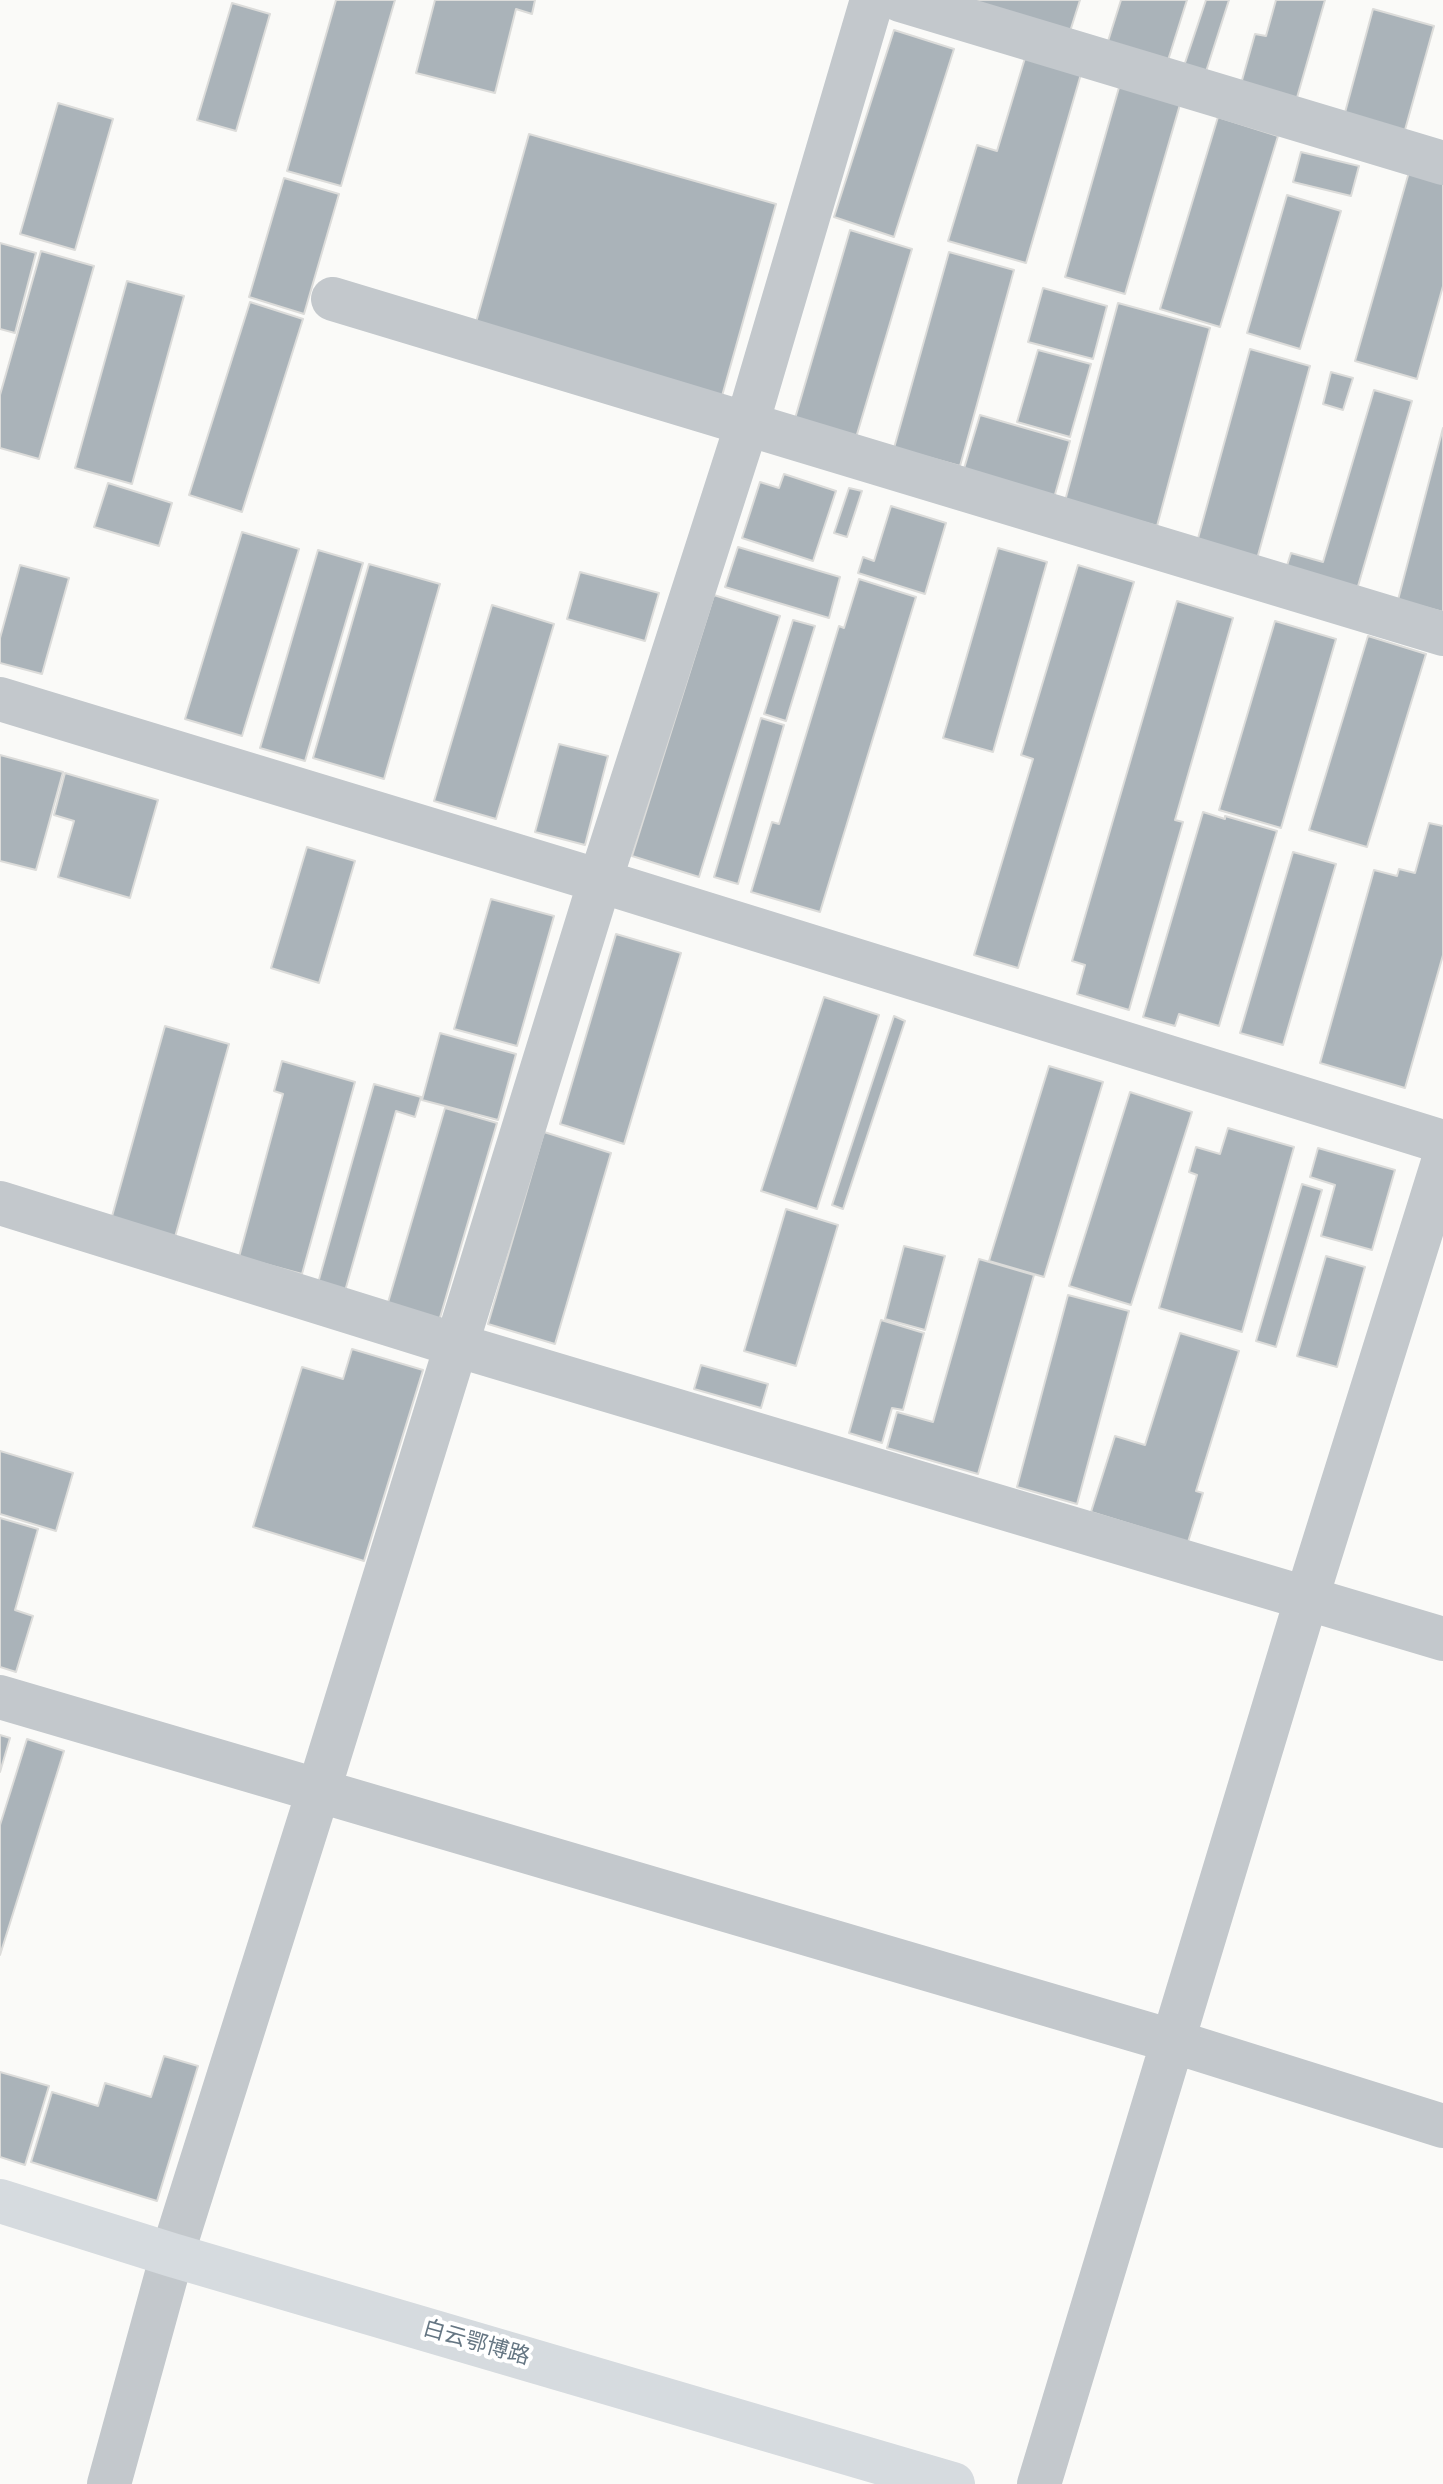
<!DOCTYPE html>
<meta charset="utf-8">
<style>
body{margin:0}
canvas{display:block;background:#fafaf8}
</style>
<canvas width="1443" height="2484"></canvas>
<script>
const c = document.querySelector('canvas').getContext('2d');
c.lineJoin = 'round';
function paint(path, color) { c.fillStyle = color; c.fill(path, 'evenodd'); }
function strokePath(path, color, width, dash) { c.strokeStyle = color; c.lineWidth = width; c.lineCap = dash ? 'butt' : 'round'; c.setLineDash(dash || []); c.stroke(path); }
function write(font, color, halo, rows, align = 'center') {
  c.font = font + ' "Titillium Web","Noto Sans SC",sans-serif'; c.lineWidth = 8; c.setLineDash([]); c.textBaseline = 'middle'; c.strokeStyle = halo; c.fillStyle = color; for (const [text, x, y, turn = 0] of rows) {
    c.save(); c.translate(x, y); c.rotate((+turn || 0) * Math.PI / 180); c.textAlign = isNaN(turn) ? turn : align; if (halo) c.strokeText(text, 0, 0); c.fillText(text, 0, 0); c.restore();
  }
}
const building = new Path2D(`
 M336 0H395L341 186 287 171Z
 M435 0H535L532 14 516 9 495 93 416 73Z
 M931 0H1080L1067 41Z
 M1121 0H1187L1164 73 1104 54Z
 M1206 0H1229L1202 84 1180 78Z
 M1276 0H1325L1292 115 1237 98 1255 34 1266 36Z
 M232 3 270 14 236 131 197 120Z
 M1373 9 1434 26 1403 137 1343 120Z
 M894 30 954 49 894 237 834 217Z
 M1025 58 1081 74 1026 263 948 241 977 145 997 151Z
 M1120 84 1181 101 1125 294 1065 277Z
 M58 103 113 119 75 250 20 234Z
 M1218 117 1278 136 1220 327 1160 309Z
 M529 134 776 204 722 396 475 326Z
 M1301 152 1359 166 1351 196 1293 182Z
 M1409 172 1443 181V286L1417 379 1355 361Z
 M284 178 339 194 304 314 249 297Z
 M1287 195 1341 211 1300 349 1247 333Z
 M850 230 912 249 855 441 794 422Z
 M0 243 36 253 15 333 0 329Z
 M41 251 94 266 39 459 0 448V395Z
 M949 252 1014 270 960 466 894 448Z
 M127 281 184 296 132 484 75 468Z
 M1043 288 1107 306 1093 359 1028 342Z
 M250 302 303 319 242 512 189 495Z
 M1118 303 1210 328 1157 526 1065 501Z
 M1250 349 1310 366 1257 559 1197 542Z
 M1038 350 1091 364 1070 437 1017 422Z
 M1331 372 1353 378 1343 410 1323 404Z
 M1374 390 1412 401 1356 593 1285 572 1291 553 1323 562Z
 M980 415 1070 441 1054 498 963 472Z
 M1443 428V612L1398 600Z
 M784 474 836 491 813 561 742 538 760 482 779 488Z
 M108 483 172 503 159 546 94 527Z
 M849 488 862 491 847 537 834 533Z
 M891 506 946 523 925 594 858 573 863 557 874 561Z
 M242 532 299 549 242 736 185 719Z
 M738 547 840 577 829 618 725 587Z
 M998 548 1047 562 993 752 943 738Z
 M318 550 363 563 305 761 260 748Z
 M369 564 440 584 384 779 313 758Z
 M20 565 69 578 42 674 0 663V638Z
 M1078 565 1134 582 1018 968 974 955 1033 759 1021 755Z
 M580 572 659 593 645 641 567 619Z
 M859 579 916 597 820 912 751 892 772 822 779 824 839 626 844 628Z
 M714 595 780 616 699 877 632 856Z
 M1177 601 1233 618 1175 820 1183 822 1129 1010 1077 994 1085 965 1072 961Z
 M492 605 554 624 496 819 434 801Z
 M793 620 815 626 786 721 764 714Z
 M1275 621 1336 639 1281 828 1219 810Z
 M1368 636 1426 654 1367 847 1309 830Z
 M761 718 784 725 738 884 714 877Z
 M559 744 608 756 585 845 535 832Z
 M0 755 63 772 36 870 0 861Z
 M65 773 158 800 130 898 58 877 74 821 54 815Z
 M1203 812 1225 819V816L1277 831 1219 1026 1179 1014 1175 1026 1143 1017Z
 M1429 823 1443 826V955L1405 1088 1320 1063 1374 870 1397 876 1399 869 1415 873Z
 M307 847 355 861 319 983 271 968Z
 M1293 852 1336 864 1283 1045 1240 1033Z
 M491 899 554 916 517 1046 454 1029Z
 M616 934 681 953 624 1144 560 1124Z
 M824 997 879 1015 817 1209 761 1191Z
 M894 1016 905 1021 843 1209 832 1205Z
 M165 1026 229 1044 175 1237 111 1220Z
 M440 1033 516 1054 498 1120 422 1100Z
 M282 1061 355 1082 302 1274 239 1257 283 1094 274 1091Z
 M1049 1066 1103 1082 1044 1277 989 1261Z
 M374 1084 421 1097 415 1117 396 1111 345 1291 318 1283Z
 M1130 1092 1192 1112 1131 1305 1069 1286Z
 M445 1108 497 1123 439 1321 387 1306Z
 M1228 1128 1294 1147 1242 1332 1159 1308 1197 1175 1189 1172 1196 1147 1220 1154Z
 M544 1132 611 1153 555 1344 488 1324Z
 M1318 1148 1395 1170 1372 1250 1321 1236 1335 1185 1310 1177Z
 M1302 1184 1322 1190 1276 1347 1256 1341Z
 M786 1209 838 1225 796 1366 744 1351Z
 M904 1246 945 1256 925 1330 885 1319Z
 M1326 1256 1365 1267 1337 1367 1297 1356Z
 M979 1259 1034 1275 978 1474 887 1448 897 1412 933 1422Z
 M1068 1295 1129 1311 1077 1504 1017 1487Z
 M881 1320 924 1333 903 1410 892 1408 882 1443 849 1433Z
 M1180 1333 1239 1351 1196 1491 1203 1493 1188 1542 1091 1512 1115 1436 1145 1445Z
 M352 1349 423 1370 364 1561 253 1527 302 1367 343 1379Z
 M701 1365 768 1384 761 1408 694 1389Z
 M0 1451 73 1473 56 1531 0 1514Z
 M0 1518 38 1529 15 1610 33 1616 16 1672 0 1667Z
 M0 1735 10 1738 0 1772Z
 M27 1739 64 1751 0 1955V1825Z
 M164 2056 198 2066 157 2201 31 2162 52 2092 98 2106 105 2083 151 2097Z
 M0 2072 49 2086 25 2165 0 2157Z`);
paint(building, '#aab3b9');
strokePath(building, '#dcdcda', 2);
strokePath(new Path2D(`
 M900 0 1443 163
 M333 299 1443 634
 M0 699 600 881 1443 1142
 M0 1203 456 1345 1443 1639
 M0 1697 1172 2041 1443 2126
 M109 2484 172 2255 319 1789 600 881 747 424 872 0
 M1039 2484 1307 1597 1443 1162`), '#c3c8cc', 44);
strokePath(new Path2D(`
 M0 2201 172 2255 953 2484`), '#d6dbdf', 44);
write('22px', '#657683', '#fff', [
 ["白云鄂博路",476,2344,16]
]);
</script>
